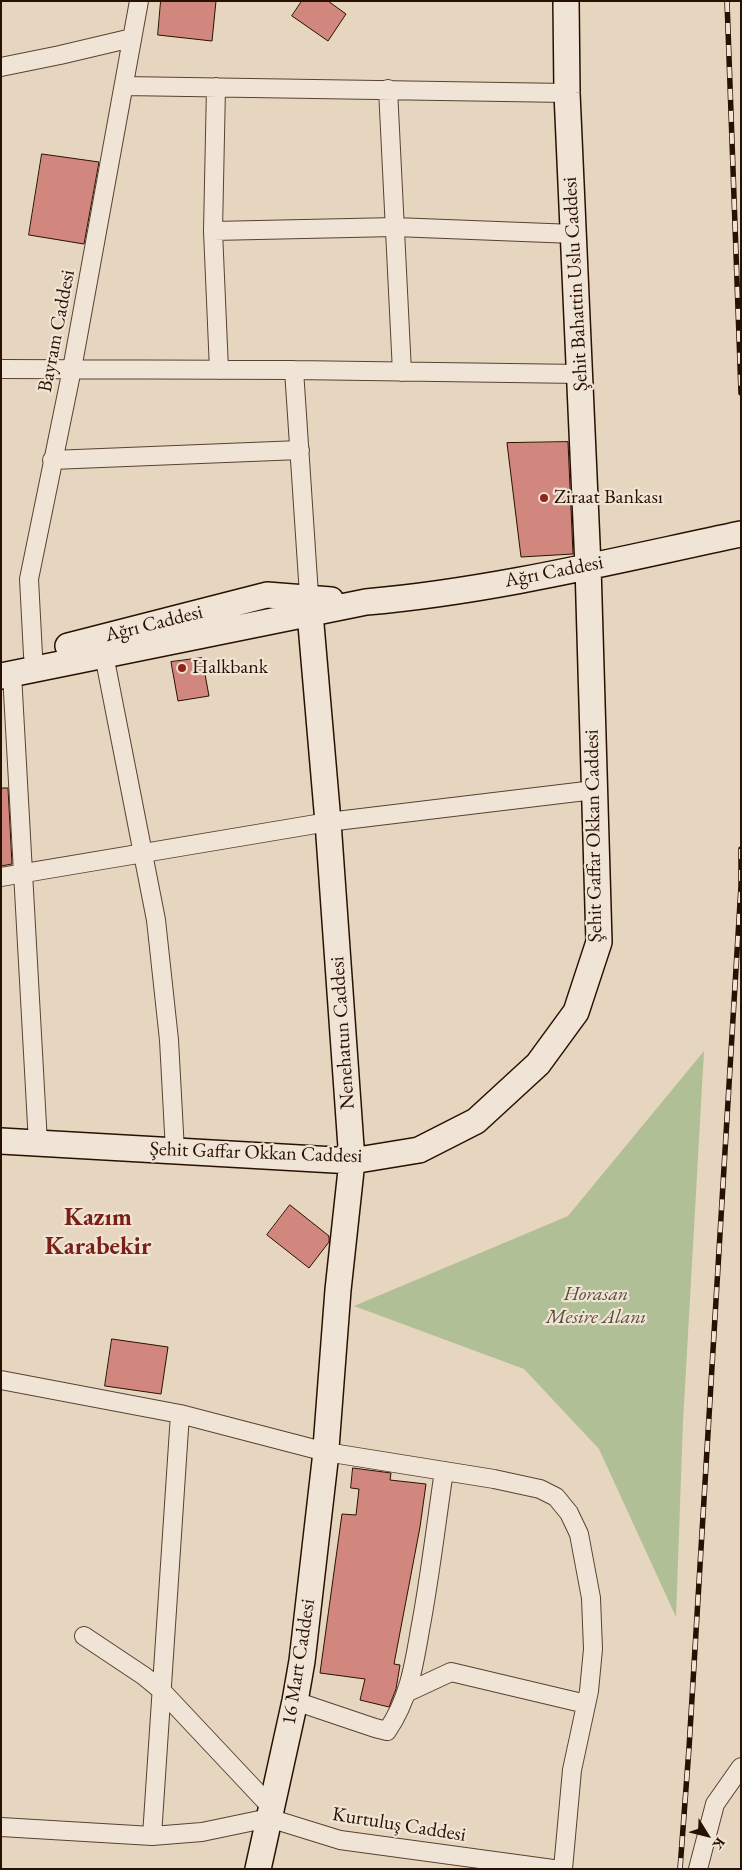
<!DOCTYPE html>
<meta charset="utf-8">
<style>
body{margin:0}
#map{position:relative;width:742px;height:1870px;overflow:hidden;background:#e7d6bf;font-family:"EB Garamond",serif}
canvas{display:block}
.frame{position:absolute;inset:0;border:2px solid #291102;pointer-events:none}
.north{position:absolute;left:682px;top:1810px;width:50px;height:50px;-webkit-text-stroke:4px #efe4d5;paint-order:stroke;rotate:126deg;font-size:14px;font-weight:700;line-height:20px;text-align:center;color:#291102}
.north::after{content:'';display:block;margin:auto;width:18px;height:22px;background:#291102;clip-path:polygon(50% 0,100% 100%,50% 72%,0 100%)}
</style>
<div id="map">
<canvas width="742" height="1870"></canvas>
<div class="frame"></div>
<div class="north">K</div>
</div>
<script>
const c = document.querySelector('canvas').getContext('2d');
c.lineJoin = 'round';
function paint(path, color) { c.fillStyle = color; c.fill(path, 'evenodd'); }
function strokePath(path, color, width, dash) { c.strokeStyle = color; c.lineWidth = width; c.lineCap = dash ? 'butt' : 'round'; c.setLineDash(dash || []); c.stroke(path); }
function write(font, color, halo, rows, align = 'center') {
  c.font = font + ' "EB Garamond",serif'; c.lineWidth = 4.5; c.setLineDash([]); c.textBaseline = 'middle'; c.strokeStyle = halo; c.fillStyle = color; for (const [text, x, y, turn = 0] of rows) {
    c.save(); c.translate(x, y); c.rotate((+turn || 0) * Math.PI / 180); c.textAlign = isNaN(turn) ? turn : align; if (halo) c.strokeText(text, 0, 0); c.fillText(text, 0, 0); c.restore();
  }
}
paint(new Path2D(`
 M704 1051 683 1422 676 1617 599 1449 524 1369 354 1306 568 1216Z`), '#b0bf96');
const building = new Path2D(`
 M161 1H216L212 41 158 35Z
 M302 1H328L346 14 328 41 292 16Z
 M42 154 99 162 84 244 29 235Z
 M568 442 573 554 521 557 507 443Z
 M202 658 209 696 178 701 171 662Z
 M1 788H8L12 864 1 866Z
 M290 1205 329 1236V1242L309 1268 267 1235Z
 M112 1339 168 1347 161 1394 105 1386Z
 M353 1468 391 1473 390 1480 426 1484 420 1527 394 1664 400 1665 396 1689 389 1707 360 1700 365 1679 320 1673 342 1514 356 1515 359 1489 351 1488Z`);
paint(building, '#d1867e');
strokePath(building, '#291102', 1);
const street = new Path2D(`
 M1 67 60 55 132 38
 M124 86 567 93
 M216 87 213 231 219 370
 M388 89 402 372
 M213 231 395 227 574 234
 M1 369 294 370 581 374
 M294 370 310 610
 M52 460 300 450
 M104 655 156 920 169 1040 175 1151
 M35 669 33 655 29 579 72 369 139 1
 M12 674 38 1143
 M1 877 328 822 594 790
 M1 1380 180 1414 326 1452 494 1479 540 1489 556 1497 569 1513 579 1534 591 1598 593 1649 589 1691 572 1770 563 1869
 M84 1636 144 1676 161 1690 271 1807
 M408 1692 451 1672 586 1704
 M295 1701 375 1728 387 1731C408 1701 414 1666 420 1630 430 1578 436 1524 444 1471
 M1 1827 152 1836 202 1832 269 1818 340 1840 553 1869
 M152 1836 180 1414
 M698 1869 715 1804 741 1767`);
const secondary = new Path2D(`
 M68 646 267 595 331 600
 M1 676 366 602C493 591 617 560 741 534
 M1 1141 352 1161 419 1150 476 1121 538 1064 576 1012 599 942 588 566 567 93 566 1
 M258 1869 295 1701 302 1661 325 1461 338 1290 352 1161 328 822 310 613`);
strokePath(street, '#584231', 20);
strokePath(secondary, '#291102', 28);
strokePath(street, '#efe4d5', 18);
strokePath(secondary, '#efe4d5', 25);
const rail = new Path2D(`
 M727 1 741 393
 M680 1869 689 1748 741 886V849`);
strokePath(rail, '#291102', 5.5);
strokePath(rail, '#efe4d5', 4, [11]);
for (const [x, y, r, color] of [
 [544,498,5,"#8f2418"],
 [182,668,5,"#8f2418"]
]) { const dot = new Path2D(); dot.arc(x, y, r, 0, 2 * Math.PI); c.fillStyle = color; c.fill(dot); strokePath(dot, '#efe4d5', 2); }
write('20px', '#291102', '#efe4d5', [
 ["Şehit Bahattin Uslu Caddesi",576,284,-93],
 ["Bayram Caddesi",57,331,-79],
 ["Ağrı Caddesi",554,572,-11],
 ["Ağrı Caddesi",154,624,-14],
 ["Şehit Gaffar Okkan Caddesi",594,836,-91],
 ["Nenehatun Caddesi",343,1033,-94],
 ["Şehit Gaffar Okkan Caddesi",256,1153,2],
 ["16 Mart Caddesi",299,1662,-81],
 ["Kurtuluş Caddesi",399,1825,9]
]);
write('20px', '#291102', '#efe4d5', [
 ["Ziraat Bankası",554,498],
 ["Halkbank",192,668]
], 'left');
write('italic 20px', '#584e36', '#efe4d5', [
 ["Horasan",596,1295],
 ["Mesire Alanı",596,1318]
]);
write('bold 25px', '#7a1f14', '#efe4d5', [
 ["Kazım",98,1218],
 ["Karabekir",98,1247]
]);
</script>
